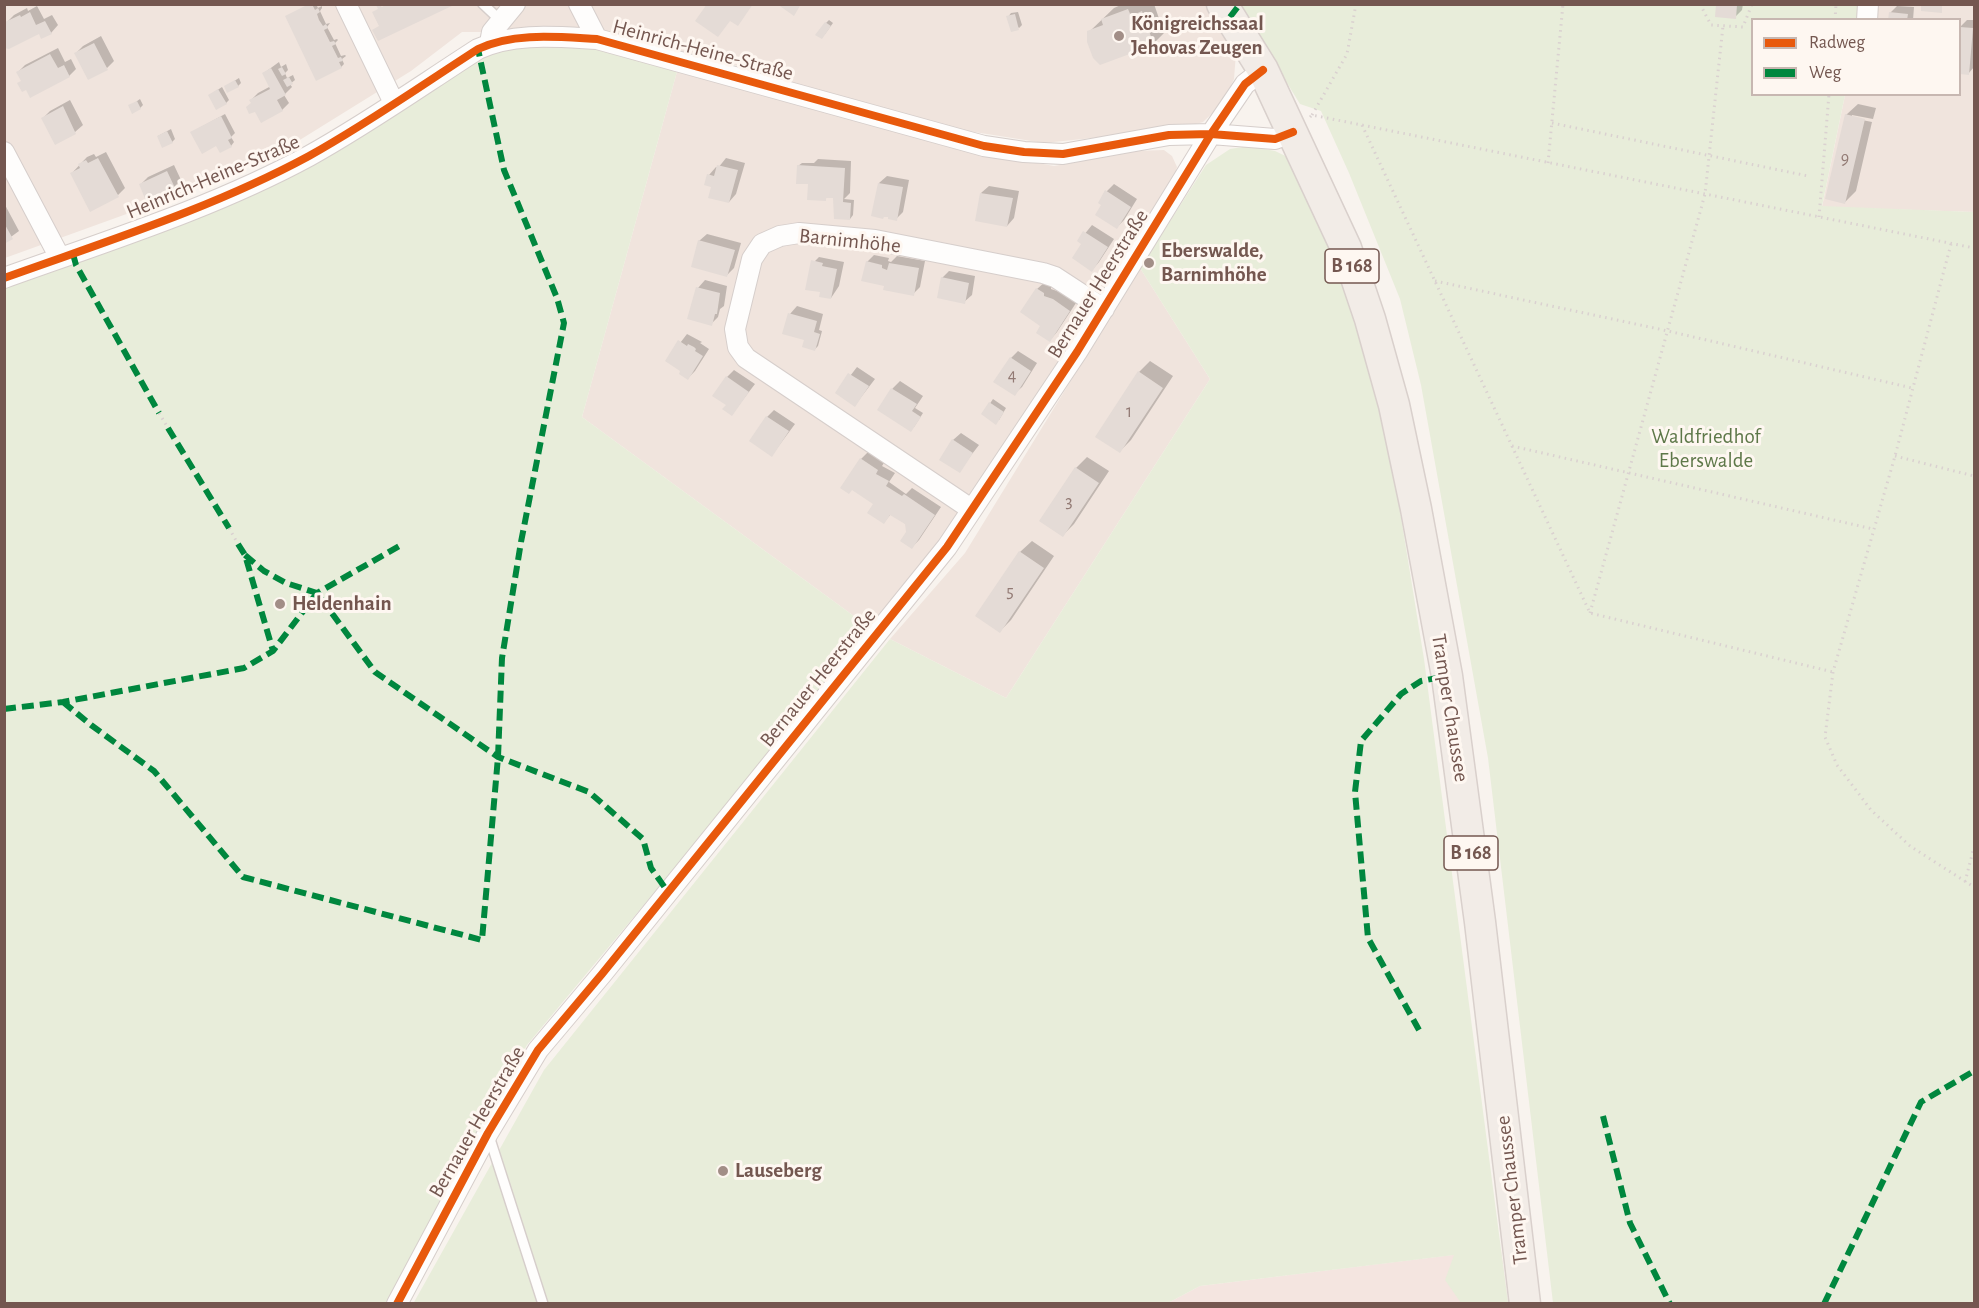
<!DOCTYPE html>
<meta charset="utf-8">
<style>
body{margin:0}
#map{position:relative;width:1979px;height:1308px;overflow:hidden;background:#f8f3ee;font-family:"Alegreya Sans",sans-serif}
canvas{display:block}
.frame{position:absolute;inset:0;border:6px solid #745750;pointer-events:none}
.legend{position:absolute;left:1751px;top:18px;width:210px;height:78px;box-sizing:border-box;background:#fef7f1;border:2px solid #c7b7b1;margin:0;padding:8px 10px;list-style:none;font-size:18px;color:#745750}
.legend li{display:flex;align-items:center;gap:12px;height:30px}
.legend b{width:30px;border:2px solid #c7b7b1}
</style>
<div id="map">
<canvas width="1979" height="1308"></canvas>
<div class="frame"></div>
<ul class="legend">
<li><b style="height:8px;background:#e8590c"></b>Radweg</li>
<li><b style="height:8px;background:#00873e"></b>Weg</li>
</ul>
</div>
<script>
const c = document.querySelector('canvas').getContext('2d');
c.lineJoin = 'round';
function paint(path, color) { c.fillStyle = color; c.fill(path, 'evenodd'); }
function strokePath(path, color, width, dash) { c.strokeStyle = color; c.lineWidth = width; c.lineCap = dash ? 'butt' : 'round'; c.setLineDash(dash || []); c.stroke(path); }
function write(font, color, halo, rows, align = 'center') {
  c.font = font + ' "Alegreya Sans",sans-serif'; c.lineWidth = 6; c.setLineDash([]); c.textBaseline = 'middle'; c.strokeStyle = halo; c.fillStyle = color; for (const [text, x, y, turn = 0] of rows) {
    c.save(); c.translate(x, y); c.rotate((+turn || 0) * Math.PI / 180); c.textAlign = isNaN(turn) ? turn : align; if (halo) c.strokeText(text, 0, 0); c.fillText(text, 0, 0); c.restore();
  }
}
paint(new Path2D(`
 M1208 4 1236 53 1234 79 1223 103 1203 122 1179 129 1044 143 968 131 870 107 745 68 645 42 564 27 507 32H462L411 71 282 151 229 175 179 195 5 258V5Z
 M1877 5H1974V212L1822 207 1845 95 1960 94V20L1876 19Z
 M678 68 963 149 1054 166 1137 151 1164 150 1172 156 1177 167 1174 179 946 543 873 630 582 417Z
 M1140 268 1210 379 1006 698 890 639 965 553Z`), '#f0e4dd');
paint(new Path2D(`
 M1501 1249 1508 1304H1166L1200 1286Z`), '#f4e5e0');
paint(new Path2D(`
 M1239 5H1860L1859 19 1752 20V94L1845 95 1822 206 1974 212V1303H1553L1488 758 1421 385 1400 299 1349 173 1321 111 1300 104Z
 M553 43 603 49 678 68 582 417 873 630 527 1045 388 1303H5L4 285 189 222 303 171 384 121 490 51Z
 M1249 146 1275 151 1294 160 1324 212 1382 400 1424 659 1508 1303H1461L1445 1280 1454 1255 1200 1286 1166 1304H413L544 1070 890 639 1006 698 1210 379 1140 268 1206 165 1230 149Z`), '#e8edda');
paint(new Path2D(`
 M313 4H316L318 8 322 6V8L320 11 326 24 330 23 327 27 334 40 337 39 338 40 335 43 341 56 345 55 346 56 342 59 344 64 341 67 289 16Z
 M1123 4H1154L1164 33 1153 44 1089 32 1114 8Z
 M1718 4H1743L1742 10 1735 17 1717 16Z
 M37 6 44 19 52 15 58 25 51 33 39 32 4 45V25L14 15 27 8 28 11Z
 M1897 6 1914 7 1913 20H1890V13Z
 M1018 12 1022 25 1019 28 1008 17 1011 13Z
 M829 20 833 23 825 34 826 23Z
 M1967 20H1974V67L1968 74 1960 73V27Z
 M101 36 114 61 107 68 76 53 83 46Z
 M58 48 65 62 71 59 76 69 69 76 26 88 18 72 25 65Z
 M279 62 281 67 286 64 288 70 285 73 287 78 293 75 295 80 290 84 292 87 284 95 289 103 282 110 252 102 251 100 258 93 271 86 264 73Z
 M239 78 241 83 238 86H226Z
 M222 87 229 100 226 103 210 95Z
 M140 99 143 105 140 108 130 106Z
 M70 100 83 125 75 132 55 143 43 118 50 111Z
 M1858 104 1876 108 1873 119 1852 115V118L1872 122 1856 191 1845 202 1846 115Z
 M225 114 235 133 231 137 234 142 231 146 217 144 192 132Z
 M171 129 175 139 172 142 158 136Z
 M106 152 125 188 118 195 72 173 87 157 94 154 96 157Z
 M726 158 745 163 736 194 729 202 713 186 709 175 716 167 718 168Z
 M818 159 851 161 850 193 844 199 854 200 853 215 850 219 835 196H829L825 199 809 183 798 166 802 163H814Z
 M174 165 181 180 174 187 141 184 148 177Z
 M887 176 909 180 903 212 896 219 879 183Z
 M1114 184 1137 199 1124 220 1117 227 1103 205 1107 191Z
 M989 186 1019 191 1014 218 1007 226 981 193Z
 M4 203 19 231 4 242Z
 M1092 225 1114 239 1099 262 1092 270 1083 244 1079 241Z
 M707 234 741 243 734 268 727 275 699 241Z
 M874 255 889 258 888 261 891 262 897 256 925 261 920 287 913 294 886 285 867 262Z
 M819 257 844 262 839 286 831 298 812 264Z
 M949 271 975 276 972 295 964 302 942 278Z
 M705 280 727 286 724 306 720 309 718 317 711 324 698 288Z
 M1045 282 1051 286V289L1060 292 1076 303 1057 332 1050 340 1043 325 1037 289Z
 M797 306 823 314 819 330 822 331 818 346 815 349 805 341 790 314Z
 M687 334 702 342 700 343 709 349 695 371 688 378 683 371 667 360Z
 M1018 351 1037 363 1022 387 1014 394 1011 358Z
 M1150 361 1173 376 1131 440 1120 451 1139 372Z
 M857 367 875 379 855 405 837 393Z
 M734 370 755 384 732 414 728 404 727 377Z
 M900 381 923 396 915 408 923 413 914 427 879 409 893 388Z
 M993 399 1006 408 999 420 983 414Z
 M774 410 795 424 772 455 767 417Z
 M961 433 979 445 959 471 953 440Z
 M868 452 884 463 882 466 895 473 889 482 906 494 912 488 941 507 919 540 912 547 906 524 891 514 884 522 875 503 861 459Z
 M1087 457 1109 471 1074 524 1063 535 1076 468Z
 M1032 541 1054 556 1011 620 1000 631 978 616 1020 552Z`), '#0003');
paint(new Path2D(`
 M309 4H312L315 10 318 8 320 12 317 14 319 20 323 26 326 24 328 28 324 30 330 42 334 41 336 44 332 46 338 58 341 57 343 61 339 62 342 68 316 81 285 16Z
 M378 4 382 7 387 4H456L378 41 372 30 379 26 372 12 378 9 376 5Z
 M707 4H753L738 26 730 21 718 37 695 21Z
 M777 4H801L794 16Z
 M1921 4H1942V13L1921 11Z
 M1716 5H1737L1736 19 1715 17Z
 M1128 9 1131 16 1142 11 1154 45 1100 65 1093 58 1087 42V31L1103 25 1101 19Z
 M30 12 36 25 45 21 52 34 41 39 39 34 9 49 4 48 5 22 20 15 21 17Z
 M1889 12 1908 14 1907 20H1888Z
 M1015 14 1019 30 1011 32 1006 16Z
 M825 22 831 26 822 39 815 35Z
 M1960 27 1973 28 1969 75 1960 74Z
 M94 43 108 70 88 80 74 53Z
 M50 54 58 68 64 65 70 77 30 98 26 90 22 92 17 83 21 81 16 72Z
 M282 67 286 74 282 76 278 69Z
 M271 68 286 95 277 100 283 111 261 123 255 112 249 114 246 107 251 103 249 100 270 89 262 73Z
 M289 77 293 84 287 87 283 80Z
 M235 80 239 87 227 93 224 86Z
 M218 89 227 104 216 110 208 95Z
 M137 101 141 109 132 114 128 105Z
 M63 106 76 134 55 145 41 118Z
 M1845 114 1865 119 1845 204 1825 199Z
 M221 116 232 138 228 140 232 147 220 153 216 146 202 154 190 132Z
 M167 131 173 143 162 148 157 136Z
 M98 158 119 197 90 212 70 173 80 168 78 164 86 160 88 163Z
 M717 165 738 170 729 203 708 198 711 187 704 185 707 174 714 176Z
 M797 165 845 168 843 202 851 203 850 220 834 219 833 198H826V201L807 200 808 184H796Z
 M167 171 175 188 146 201 139 184Z
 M878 183 903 187 897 221 888 219V217H884L883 219 871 216Z
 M1105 190 1131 207 1117 229 1095 215 1101 205 1098 203Z
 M980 193 1013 198 1007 227 975 221Z
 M4 223 13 239 4 244Z
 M1083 231 1108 247 1092 272 1072 258 1081 244 1077 241Z
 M698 240 735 250 727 277 691 267Z
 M811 260 823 263 822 266 837 269 831 299 819 297 820 292 805 290Z
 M866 261 882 265V268L887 270 889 263 919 268 914 296 883 290 884 286 861 281Z
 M941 277 969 283 965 304 937 298Z
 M696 287 720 293 717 314H715L712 326 687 319Z
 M1036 288 1044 293V296L1053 299 1070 311 1050 342 1036 333 1040 326 1020 312Z
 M788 313 817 321 814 332 820 334 815 351 802 347 804 340 782 334Z
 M678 340 687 346 688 344 694 347 696 349 695 351 703 356 688 380 679 374 680 371 665 361Z
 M1010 357 1031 371 1015 396 993 382Z
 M1138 371 1163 388 1120 453 1095 437Z
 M848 373 869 386 855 407 835 393Z
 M726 376 749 392 732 416 722 409 726 405 712 396Z
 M891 388 917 404 912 411 921 417 911 432 877 410Z
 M989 402 1004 412 996 425 981 414Z
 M766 416 789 431 772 457 749 441Z
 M952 439 973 453 960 473 939 460Z
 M860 458 878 470 876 474 889 481 886 486 902 496 904 494 935 515 912 549 900 541 906 532 905 524 890 515 884 524 867 513 873 504 852 490 849 494 840 488Z
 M1075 467 1099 483 1063 537 1039 521Z
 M1019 551 1044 568 1000 633 975 616Z`), '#e4dbd6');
const lane = new Path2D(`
 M483 4 501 21
 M489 1136 543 1304`);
const street = new Path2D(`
 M346 4 394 103
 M579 4 597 39
 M1867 20 1868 4
 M490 43 492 32 515 4
 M4 152 60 258
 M4 278C107 241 213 208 309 156 367 124 422 85 478 49 514 32 558 37 597 39L984 146 1024 152 1063 154 1169 135 1211 134 1275 139 1293 132
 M971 509 746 358 738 347 735 329 752 259 762 244 780 236 799 233 875 240 1043 273 1055 277 1104 309
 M397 1304 488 1133 538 1050 602 974 947 547 1077 352 1211 134 1245 84 1263 70`);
const primary = new Path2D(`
 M1222 4 1263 70 1346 248 1370 319 1394 405 1416 509 1447 676 1480 922 1525 1304`);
strokePath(lane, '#d6cecb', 12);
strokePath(street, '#d6cecb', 22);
strokePath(primary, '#d9d0cc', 33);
strokePath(new Path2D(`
 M1700 4 1711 25 1743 27 1752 4
 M1835 20 1836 4
 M1312 115 1347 54 1356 4
 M1310 117 1312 115 1974 248
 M1552 123 1808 176
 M1362 125 1590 613 1833 672
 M1548 163 1563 4
 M1819 217 1829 94
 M1951 244 1895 456 1833 672 1825 737 1837 765 1871 810 1910 846 1974 887
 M1435 281 1668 331 1912 388
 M159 413 168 428
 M1512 446 1873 529
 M1895 456 1974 476
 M229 528 238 544
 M1590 613 1705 194 1723 26
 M1965 882 1974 847`), '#dad1d0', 3, [1.5, 4.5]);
strokePath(lane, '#fefdfc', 9);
strokePath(street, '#fefdfc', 20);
strokePath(primary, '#f2ece7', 30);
strokePath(new Path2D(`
 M1230 17 1240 4
 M73 254 76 265 159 413
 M168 428 229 528
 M238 544 245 555 273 651
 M245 555 264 571 286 583 317 593 375 672 498 757 589 792 643 839 651 868 668 892
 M63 702 91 725 154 771 243 877 482 940 498 757 502 658 521 542 564 323 557 298 504 170 478 49
 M4 709 63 702 244 668 273 651 317 593 403 544
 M1419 1030 1368 938 1355 792 1361 741 1401 694 1421 681 1447 676
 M1603 1116 1630 1223 1670 1304
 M1824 1304 1921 1102 1974 1071`), '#00873e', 6, [12, 6]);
strokePath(new Path2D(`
 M4 278C107 241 213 208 309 156 367 124 422 85 478 49 514 32 558 37 597 39L984 146 1024 152 1063 154 1169 135 1211 134 1275 139 1293 132
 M397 1304 488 1133 538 1050 602 974 947 547 1077 352 1211 134 1245 84 1263 70`), '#e8590c', 8);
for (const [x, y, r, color] of [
 [1119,36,6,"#a28e87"],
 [1149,263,6,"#a28e87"],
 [280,604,6,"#a28e87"],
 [723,1171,6,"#a28e87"]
]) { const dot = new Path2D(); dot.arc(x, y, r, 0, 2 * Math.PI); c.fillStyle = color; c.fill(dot); strokePath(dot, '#fef7f1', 2); }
write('18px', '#927a74', null, [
 ["9",1845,159],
 ["4",1012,376],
 ["1",1129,412],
 ["3",1069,502],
 ["5",1010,592]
]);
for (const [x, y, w] of [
 [1352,266,54],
 [1471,853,54]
]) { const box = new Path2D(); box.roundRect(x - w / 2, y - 17, w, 34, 4.5); c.fillStyle = '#fef7f1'; c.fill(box); strokePath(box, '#745750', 1.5); }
write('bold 20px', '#745750', null, [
 ["B 168",1352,266],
 ["B 168",1471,853]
]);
write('bold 21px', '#745750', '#fef7f1', [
 ["Königreichssaal",1131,24],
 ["Jehovas Zeugen",1131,48],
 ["Eberswalde,",1161,251],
 ["Barnimhöhe",1161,275],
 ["Heldenhain",292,604],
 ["Lauseberg",735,1171]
], 'left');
write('21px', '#745750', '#fef7f1', [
 ["Heinrich-Heine-Straße",703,50,15],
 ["Heinrich-Heine-Straße",213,177,-23],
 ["Barnimhöhe",850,241,6],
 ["Bernauer Heerstraße",1098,284,-58],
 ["Bernauer Heerstraße",818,678,-51],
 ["Tramper Chaussee",1450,708,81],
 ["Bernauer Heerstraße",477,1122,-60],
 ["Tramper Chaussee",1512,1190,-97]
]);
write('21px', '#5e7849', '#fef7f1', [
 ["Waldfriedhof",1706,437],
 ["Eberswalde",1706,461]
]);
</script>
